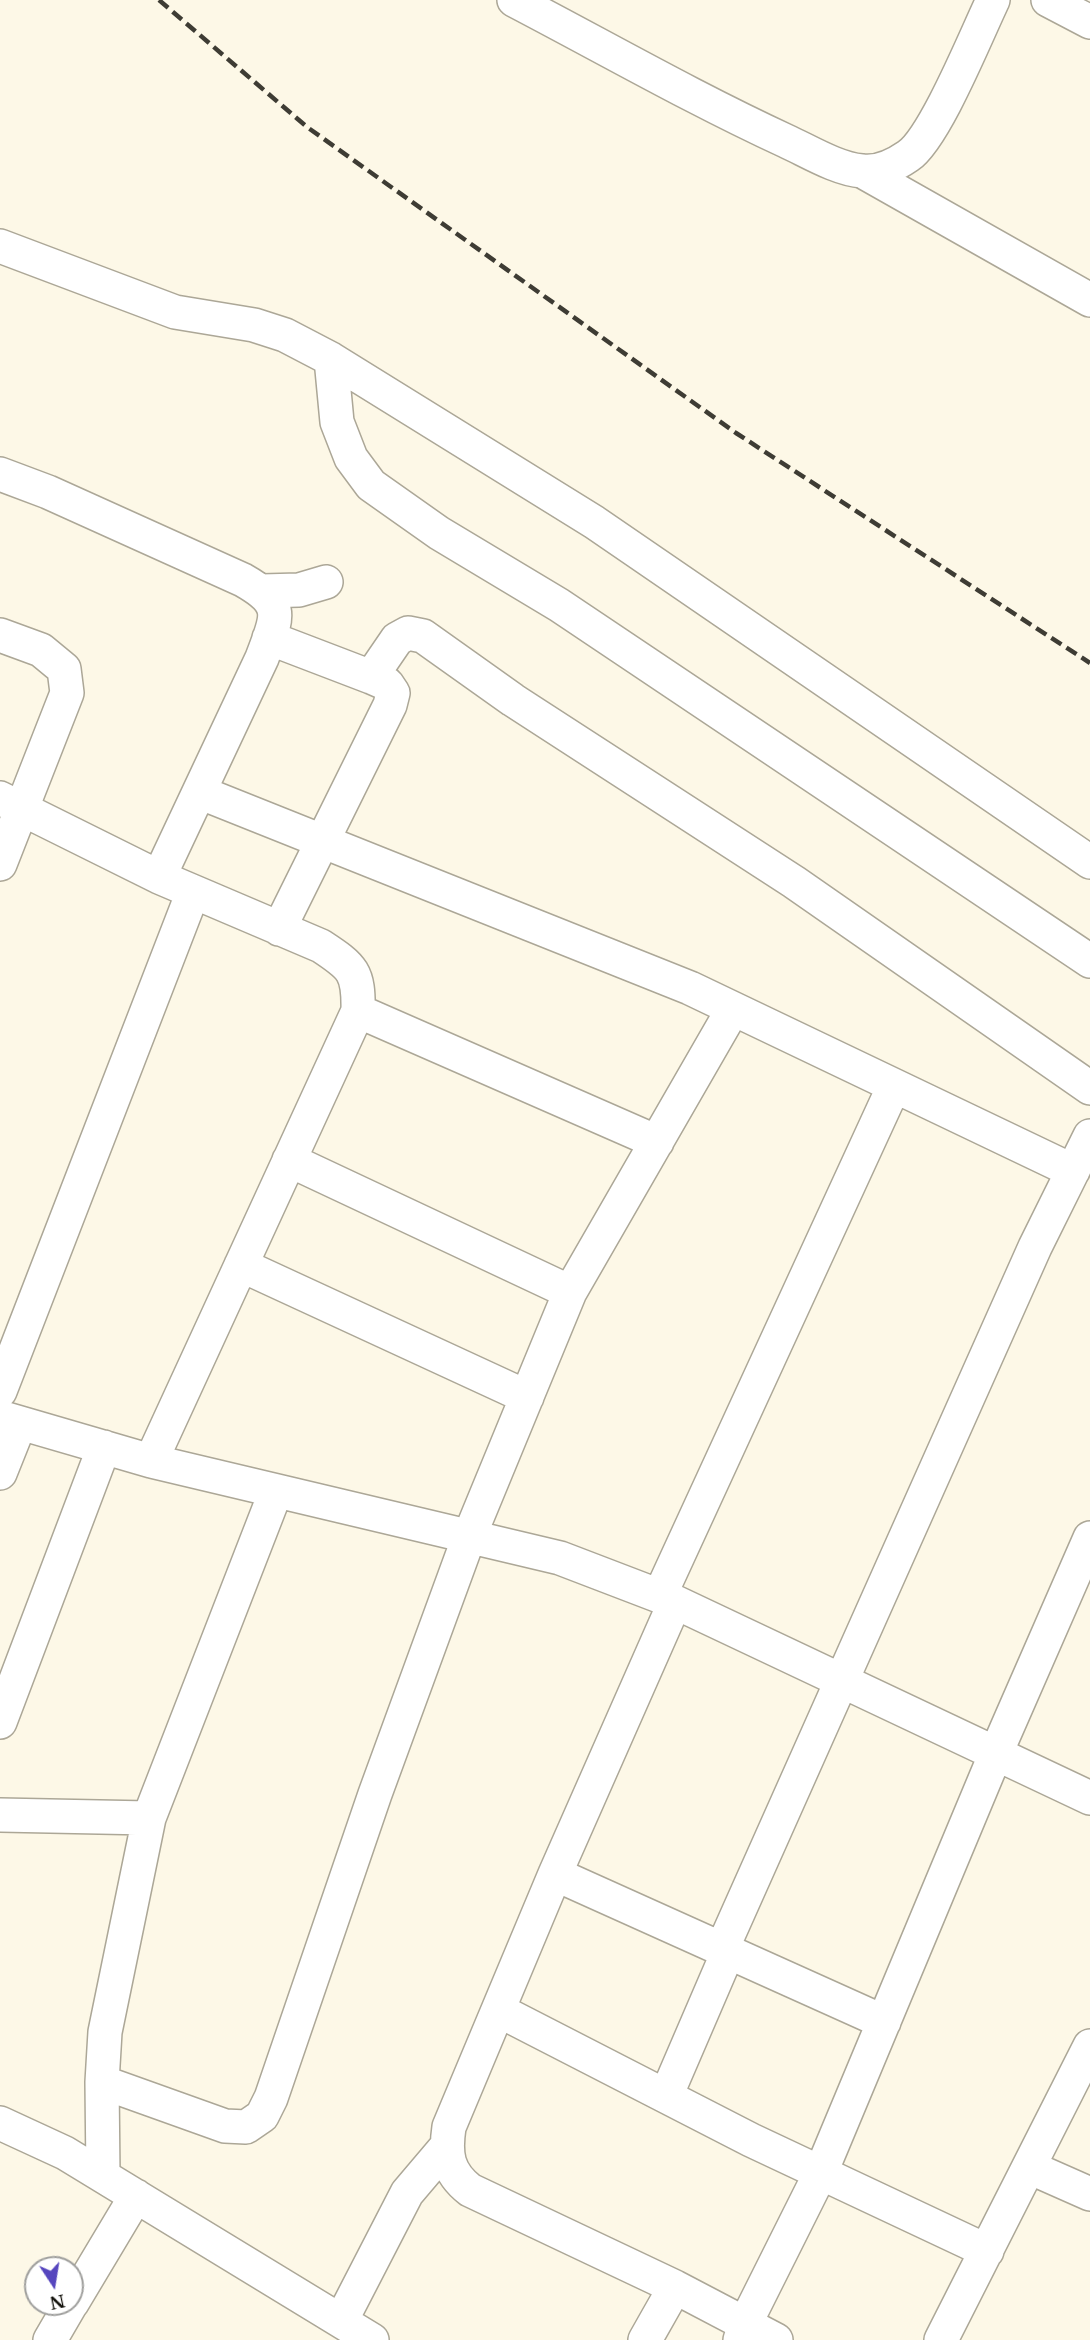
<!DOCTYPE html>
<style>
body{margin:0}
#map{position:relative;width:1090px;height:2340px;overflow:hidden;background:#fdf8e7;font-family:"Libre Baskerville",serif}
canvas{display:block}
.north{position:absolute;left:24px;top:2256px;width:60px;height:60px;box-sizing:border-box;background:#fff;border:2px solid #9f9f9d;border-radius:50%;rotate:168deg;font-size:16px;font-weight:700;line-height:24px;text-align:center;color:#100f09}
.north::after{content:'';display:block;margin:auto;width:21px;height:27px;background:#5646be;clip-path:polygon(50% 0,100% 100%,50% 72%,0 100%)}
</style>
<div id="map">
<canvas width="1090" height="2340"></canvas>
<div class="north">N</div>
</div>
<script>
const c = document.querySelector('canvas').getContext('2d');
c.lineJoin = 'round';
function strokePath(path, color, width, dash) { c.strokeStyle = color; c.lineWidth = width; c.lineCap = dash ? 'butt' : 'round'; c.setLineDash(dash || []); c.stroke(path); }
const minor = new Path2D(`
 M514 0C604 47 693 98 786 141 808 151 837 169 862 171 879 173 895 165 908 156 935 138 977 33 993 0
 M1048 0 1090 22
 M862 171 1090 300
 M0 246 175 312 254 325 285 335 331 359 594 522 1090 862
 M331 359 337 422 351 458 371 485 439 533 559 605 1090 961
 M0 474 48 492 243 580C287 605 277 617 262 658L159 877
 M262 591 299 590 326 582
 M0 635 41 650 64 669 67 693 0 864
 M269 638 371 677 397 639 408 633 423 636 513 700 794 882 1090 1088
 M199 792 690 988 1073 1171
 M0 798 159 877 321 946C353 967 359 972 358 1011L151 1461
 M279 929 390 705 393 693 387 684 371 677
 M358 1011 657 1142
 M289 1160 570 1292
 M241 1265 527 1397
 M0 1391 193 892
 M0 1417 151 1461 560 1558 675 1602 1090 1798
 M0 1473 20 1423
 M660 1595 894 1086
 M675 1602 555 1874 449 2127C445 2154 447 2172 470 2190L675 2287 776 2340
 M0 1722 104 1447
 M0 1815 149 1818
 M555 1874 884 2022
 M722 1949 1035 1247 1090 1136
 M498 2010 751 2140 987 2251
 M102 2082 225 2126 246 2127 262 2116 271 2098 375 1794 469 1537 570 1292 733 1009
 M666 2096 728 1952
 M0 2123 65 2153 372 2340
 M1029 2167 1090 2194
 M103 2176 102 2082 105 2032 149 1818 276 1491
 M72 2303 136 2196
 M341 2321 407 2193 446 2147
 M50 2340 71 2304
 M645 2340 675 2287
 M740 2340 745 2324 821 2172 996 1753 1090 1538
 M941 2340 1090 2046`);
strokePath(minor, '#aca797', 36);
strokePath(minor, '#fff', 33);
strokePath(new Path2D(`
 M159 0 307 127 736 433 1090 663`), '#3e3c34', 4.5, [12, 6]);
</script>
